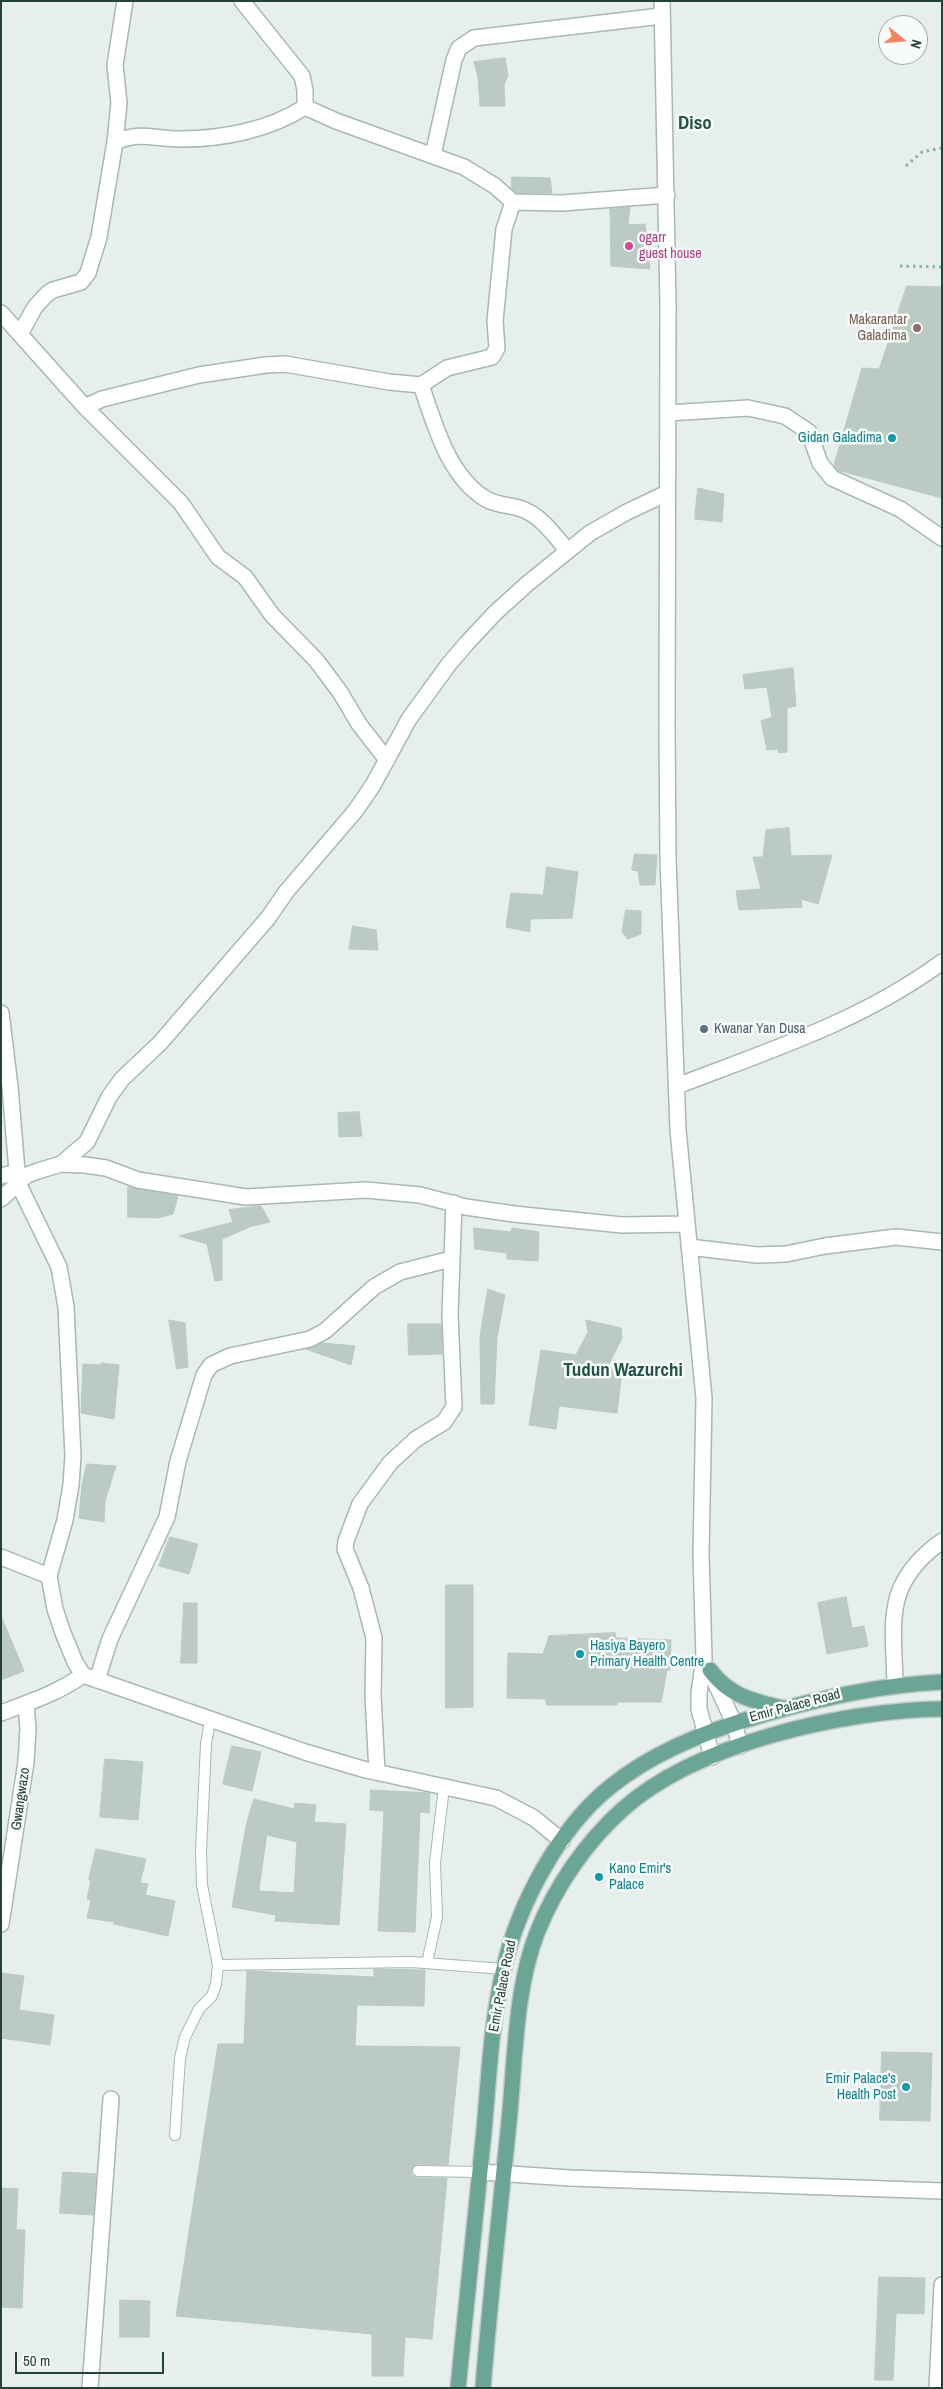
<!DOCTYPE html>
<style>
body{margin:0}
#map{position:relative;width:943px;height:2389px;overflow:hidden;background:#e6efeb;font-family:"Archivo Narrow",sans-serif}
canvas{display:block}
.frame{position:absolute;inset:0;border:2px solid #24423a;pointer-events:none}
.north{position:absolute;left:878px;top:15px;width:50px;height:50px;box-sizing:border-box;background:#f7fbf9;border:1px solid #a3b1ad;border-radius:50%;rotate:107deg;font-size:14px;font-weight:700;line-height:20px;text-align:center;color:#24423a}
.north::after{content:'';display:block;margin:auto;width:18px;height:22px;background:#f4845f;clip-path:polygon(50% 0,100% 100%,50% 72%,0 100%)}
.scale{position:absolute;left:15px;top:2352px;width:149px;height:22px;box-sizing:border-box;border:2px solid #24423a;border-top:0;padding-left:6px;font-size:15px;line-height:18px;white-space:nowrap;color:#24423a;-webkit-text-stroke:4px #f7fbf9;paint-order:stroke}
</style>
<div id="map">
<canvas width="943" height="2389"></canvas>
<div class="frame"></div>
<div class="north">N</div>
<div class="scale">50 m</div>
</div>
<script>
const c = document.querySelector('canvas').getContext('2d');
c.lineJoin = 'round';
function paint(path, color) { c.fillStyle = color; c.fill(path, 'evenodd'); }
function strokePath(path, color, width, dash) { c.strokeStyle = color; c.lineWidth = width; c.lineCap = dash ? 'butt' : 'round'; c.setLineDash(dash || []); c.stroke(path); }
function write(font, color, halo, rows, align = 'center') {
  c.font = font + ' "Archivo Narrow",sans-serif'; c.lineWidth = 5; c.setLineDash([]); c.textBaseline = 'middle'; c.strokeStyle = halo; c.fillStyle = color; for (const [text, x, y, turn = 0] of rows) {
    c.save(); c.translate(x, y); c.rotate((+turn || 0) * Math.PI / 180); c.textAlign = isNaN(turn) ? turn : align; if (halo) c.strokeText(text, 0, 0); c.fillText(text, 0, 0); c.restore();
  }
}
const building = new Path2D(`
 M505 58 508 75 504 85 505 106H480L478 77 474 62Z
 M512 177 550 178 552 193H517L512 189Z
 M630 207 628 225 645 224 650 269 611 266 610 209Z
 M907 286 942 287V498L837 470 834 465 862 368 879 369Z
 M698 488 724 494 722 522 695 519Z
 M793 668 796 706 787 708V752L779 753 778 749 767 750 761 721 772 717 767 687 745 689 743 675Z
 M789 828 791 856 832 855 818 904 801 899 802 907 739 910 736 891 761 889 753 857H763L766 830Z
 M635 854 657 855 655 885H640L638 871 632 870Z
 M547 867 578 872 572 918 530 919V932L506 927 511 893 543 895Z
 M626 910 641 911V934L628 939 622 932Z
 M353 926 376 930 378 950 349 949Z
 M359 1112 362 1136 339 1137 338 1113Z
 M128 1187 178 1196 173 1214 158 1218 128 1217Z
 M261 1206 270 1222 252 1226 222 1239V1280L215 1281 207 1244 179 1236 233 1222 229 1210Z
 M474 1228 511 1232 512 1228 539 1232 538 1261 507 1259V1253L475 1249Z
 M488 1289 505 1295 497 1337 494 1404H481L480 1337Z
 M169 1320 185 1323 188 1367 177 1369Z
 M586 1320 621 1328 622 1338 607 1368 622 1371 617 1413 559 1406 556 1429 529 1425 541 1350 576 1355 588 1332Z
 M408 1324H441L442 1354 409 1355Z
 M323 1343 355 1346 351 1365 306 1349Z
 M101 1363 119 1365 114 1419 81 1413 83 1364 102 1365Z
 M87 1464 116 1466 105 1501 104 1522 79 1518 82 1485Z
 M170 1537 198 1544 189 1574 159 1566Z
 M446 1585H473V1707L446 1708Z
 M846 1597 852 1628 864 1626 868 1646 827 1654 818 1603Z
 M184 1603H197V1663H181Z
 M1 1616 24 1671 1 1680Z
 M615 1633 616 1638 671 1640 670 1670H667L661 1702H617V1705H547L545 1699 507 1698 508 1653 543 1654 549 1636Z
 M232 1746 261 1752 252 1791 223 1784Z
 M105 1759 143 1762 138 1820 100 1817Z
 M371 1790 430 1793 429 1813 420 1812 415 1932 378 1931 384 1811 370 1810Z
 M254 1799 294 1809 295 1803 316 1805 314 1822 346 1824 339 1925 275 1921 276 1915 232 1907 246 1826ZM267 1835 297 1842 294 1893 259 1891Z
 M96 1849 146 1859 140 1883 148 1884 145 1895 175 1901 168 1936 114 1924V1922L87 1918 91 1900 87 1899 91 1880H89Z
 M374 1969 425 1970 424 2006 357 2005 355 2046 460 2047 448 2165 418 2164 411 2170 412 2175 417 2178H447L432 2339 405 2337 403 2376H372V2334L176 2316 218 2044H244L247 1971 374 1977Z
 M1 1973 24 1976 19 2010 54 2015 50 2045 1 2038Z
 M882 2052 932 2053 930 2121 880 2120Z
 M63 2172 96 2174 93 2215 60 2213Z
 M1 2188 18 2189 16 2230H25L22 2308 1 2307Z
 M879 2277 925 2278 924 2314 896 2313 893 2380H875Z
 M120 2300 150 2301 149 2337H120Z`);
paint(building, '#bbcac4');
strokePath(building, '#b8c9c2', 1);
const service = new Path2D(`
 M427 1963 437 1917 435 1863 444 1787
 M218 1965 411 1962 504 1969
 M175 2135 180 2058 185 2037 199 2009 212 1996 216 1984 218 1965 202 1885 201 1851 206 1744 210 1720
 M418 2171 480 2172`);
const minor = new Path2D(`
 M242 1 302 76 305 90V107
 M662 1 668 305 667 728 668 859 678 1130 704 1398 701 1554 704 1659 699 1693V1709L712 1757
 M305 107 336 121 464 167 495 186 513 202 562 203 667 195
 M115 142C142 131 153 139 180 139 223 139 269 130 305 107
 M433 155 454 60 459 48 474 38 661 16
 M1 313 85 407 181 503 218 557 245 577 272 615 316 660 340 692 359 724 387 760
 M20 334 35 307 47 294 53 290 81 282 88 273 99 237 115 142 119 103 115 65 125 1
 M421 385C435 425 448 476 486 499 496 505 508 505 519 508 540 514 554 535 567 550
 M85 407 102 399 199 375 266 365 285 364 389 382 421 385 447 368 492 357 497 348 495 321 504 229 513 202
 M668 413 748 408 785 416 809 432 820 463 832 478 900 509 942 538
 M1 1013 10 1087 18 1183 59 1267 66 1307 73 1456 71 1485 65 1520 49 1576 55 1609 63 1633 75 1662 83 1675
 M677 1086C770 1050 860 1022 942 962
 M61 1164 87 1142 109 1097 122 1079 160 1043 268 918 286 892 356 810 373 785 409 719 449 664 467 643 495 613 527 584 590 533 627 512 667 493
 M1 1176 17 1172
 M1 1199 27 1175 38 1171 61 1164 85 1165 106 1168 138 1180 246 1197 366 1190 420 1195 466 1207 514 1214 622 1225 686 1224
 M689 1247 757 1255 786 1254 825 1246 896 1237 942 1242
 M1 1557 49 1576
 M711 1673 734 1723 740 1746
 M97 1680 110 1639 167 1517 178 1461 204 1375 211 1365 230 1356 310 1339 325 1331 374 1287 400 1272 451 1259
 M895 1686C894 1622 882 1584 942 1541
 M1 1713C32 1701 56 1694 83 1675L305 1752 366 1770 496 1798 534 1818 562 1841
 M377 1772 373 1696 374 1638 361 1588 345 1549 346 1541 360 1504 390 1463 416 1439 444 1422 454 1407 450 1315 454 1203
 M1 1924 26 1762 28 1729 26 1704
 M480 2172 570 2178 942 2191
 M90 2388 111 2099
 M937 2388 942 2285`);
const primary = new Path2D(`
 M710 1670C729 1696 753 1701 782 1708
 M458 2388C467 2302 476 2216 484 2131 489 2077 491 2021 504 1968 518 1905 559 1828 610 1787 653 1752 709 1730 762 1715 820 1698 880 1685 942 1682
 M483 2388C490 2299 500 2210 509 2122 515 2062 515 1989 537 1933 555 1887 586 1842 623 1809 697 1743 845 1710 942 1709`);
strokePath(service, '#a8b8b2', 12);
strokePath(minor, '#a8b8b2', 18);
strokePath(primary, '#c2cac8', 18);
strokePath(new Path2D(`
 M906 166 922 152 942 148
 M900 266 942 267`), '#86b3a5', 3, [2.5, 4]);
strokePath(service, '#fff', 10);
strokePath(minor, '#fff', 15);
strokePath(primary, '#6aa596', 15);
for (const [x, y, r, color] of [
 [629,246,5,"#d1479c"],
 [917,328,5,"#8d6e63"],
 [892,438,5,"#0f9aa8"],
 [704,1029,5,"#5c6f8a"],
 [580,1654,5,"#0f9aa8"],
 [599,1877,5,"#0f9aa8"],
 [906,2087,5,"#0f9aa8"]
]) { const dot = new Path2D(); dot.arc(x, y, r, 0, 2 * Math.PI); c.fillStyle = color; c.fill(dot); strokePath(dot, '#f7fbf9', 2); }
write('14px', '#b23c85', '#f7fbf9', [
 ["ogarr",639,238],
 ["guest house",639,254]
], 'left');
write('14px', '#785e54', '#f7fbf9', [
 ["Makarantar",907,320],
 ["Galadima",907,336]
], 'right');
write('14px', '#0d838f', '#f7fbf9', [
 ["Gidan Galadima",882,438],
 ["Hasiya Bayero",590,1646,"left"],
 ["Primary Health Centre",590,1662,"left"],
 ["Kano Emir's",609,1869,"left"],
 ["Palace",609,1885,"left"],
 ["Emir Palace's",896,2079],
 ["Health Post",896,2095]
], 'right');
write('14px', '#4e5e75', '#f7fbf9', [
 ["Kwanar Yan Dusa",714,1029]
], 'left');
write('14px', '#24423a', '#f7fbf9', [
 ["Emir Palace Road",795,1706,-15],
 ["Gwangwazo",21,1799,-82],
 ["Emir Palace Road",503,1986,-79]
]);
write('bold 19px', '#1f5548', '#f7fbf9', [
 ["Diso",695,124],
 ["Tudun Wazurchi",623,1371]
]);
</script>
